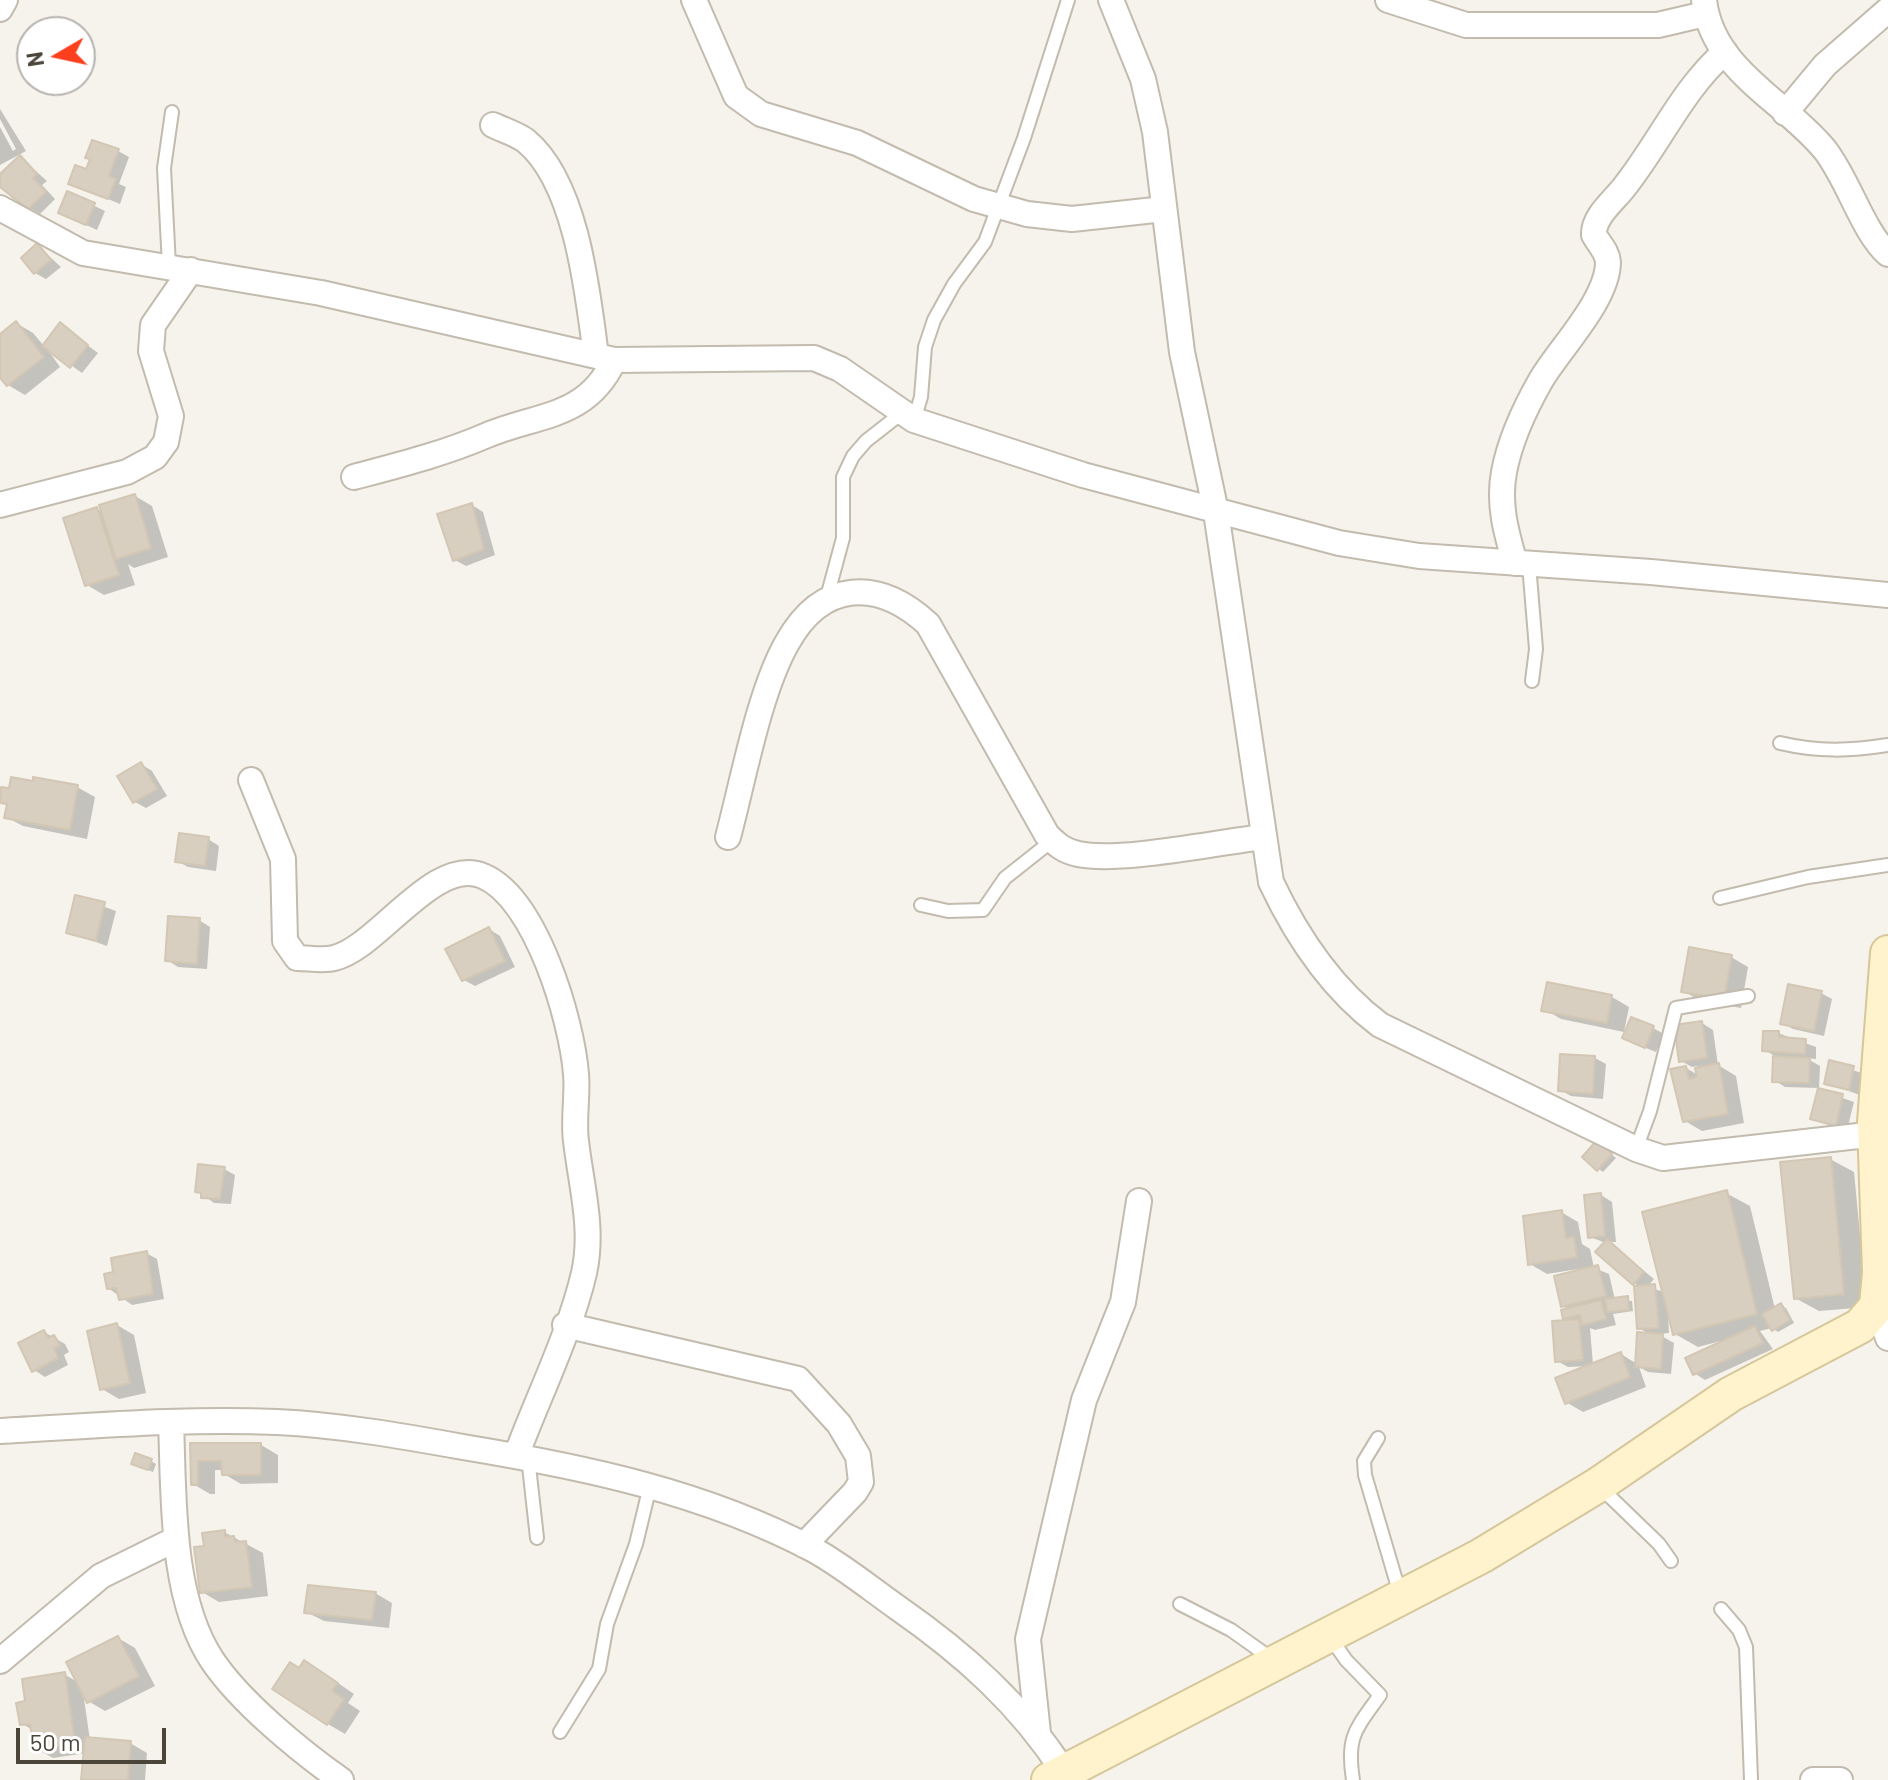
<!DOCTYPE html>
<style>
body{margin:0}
#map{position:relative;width:1888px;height:1780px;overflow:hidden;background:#f6f3ec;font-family:Barlow,sans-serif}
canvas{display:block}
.north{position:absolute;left:16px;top:16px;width:80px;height:80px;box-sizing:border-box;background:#fff;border:2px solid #b7b4b0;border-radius:50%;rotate:261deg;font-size:22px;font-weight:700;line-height:32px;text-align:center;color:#4b4439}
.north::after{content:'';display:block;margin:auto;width:28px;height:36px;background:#fc3f1d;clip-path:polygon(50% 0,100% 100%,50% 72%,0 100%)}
.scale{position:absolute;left:16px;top:1728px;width:150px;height:36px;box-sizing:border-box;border:4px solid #4b4439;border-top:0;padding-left:10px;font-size:24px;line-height:28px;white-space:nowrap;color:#4b4439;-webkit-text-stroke:6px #fff;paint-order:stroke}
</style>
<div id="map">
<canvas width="1888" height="1780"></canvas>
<div class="north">N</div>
<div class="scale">50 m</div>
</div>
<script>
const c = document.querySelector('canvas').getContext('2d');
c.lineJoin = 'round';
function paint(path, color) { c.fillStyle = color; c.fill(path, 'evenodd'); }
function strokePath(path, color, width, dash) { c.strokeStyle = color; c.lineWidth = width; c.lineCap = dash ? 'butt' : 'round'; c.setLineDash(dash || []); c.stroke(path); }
paint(new Path2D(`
 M0 109 26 151 0 165V127L13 151 16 149 0 119Z
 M118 151 129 157 119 184 126 187 120 204 70 183Z
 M20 157 47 181 42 185 55 199 40 214 12 198 0 184V177Z
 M68 193 105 211 97 230 71 218Z
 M38 246 61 267 46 279 35 273Z
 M16 323 33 333 44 346 60 325 98 353 82 373 46 347 60 367 25 395 8 385 0 374V336Z
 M135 496 152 506 168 557 134 568 128 564 135 585 104 595 87 585 97 509 104 513Z
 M472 505 483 512 495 555 466 566 455 560Z
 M141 764 152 771 167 796 146 808 135 802 120 777Z
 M77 787 95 797 87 839 23 826 6 817 8 806 0 801 2 789Z
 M208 839 219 846 216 871 188 867 177 861Z
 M77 897 116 911 107 946 68 932Z
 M199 920 210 927 207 969 178 967 167 960Z
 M489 929 500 936 515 967 475 986 464 980Z
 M1731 957 1748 967 1741 1008 1701 1001 1683 991Z
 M1821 993 1832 999 1824 1036 1793 1029 1782 1023Z
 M1612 997 1629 1007 1624 1032 1561 1019 1544 1009Z
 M1702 1023 1713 1030 1718 1065 1736 1076 1744 1123 1702 1131 1685 1121 1686 1068 1698 1075 1697 1066 1686 1068 1692 1067 1681 1061Z
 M1653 1028 1664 1034 1656 1052 1636 1044Z
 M1778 1033 1816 1047V1059L1806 1058 1820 1066 1819 1088 1785 1087 1774 1080 1775 1056 1764 1050Z
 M1595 1058 1606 1064 1603 1099 1571 1096 1560 1090Z
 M1830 1063 1865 1074 1860 1095 1826 1083Z
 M1819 1090 1854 1102 1847 1130 1813 1118Z
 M1602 1146 1616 1158 1603 1172 1599 1169Z
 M1830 1159 1854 1172 1867 1307 1819 1311 1795 1298Z
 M224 1169 235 1175 231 1204 214 1203 198 1191Z
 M1726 1193 1750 1206 1775 1309 1781 1306 1786 1308 1794 1323 1778 1332 1772 1328 1760 1331 1773 1349 1705 1380 1694 1373 1721 1341 1698 1347 1675 1334 1668 1315 1669 1333 1658 1334 1674 1343 1671 1374 1648 1372 1639 1367 1646 1387 1583 1412 1566 1402 1590 1366 1568 1367 1557 1361 1571 1321 1564 1318 1569 1310 1563 1306 1578 1269 1547 1274 1530 1264 1561 1212 1578 1222 1582 1244 1590 1249 1594 1268 1609 1274 1615 1300 1632 1301 1633 1311 1613 1314 1616 1325 1595 1330 1590 1328 1593 1365 1621 1354 1637 1364 1652 1336 1639 1328 1641 1288 1634 1283 1606 1243 1590 1237 1601 1195 1612 1202 1616 1242H1609L1654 1279 1647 1287 1664 1292Z
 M146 1253 157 1259 164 1299 132 1305 108 1288 115 1274Z
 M117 1325 134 1335 146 1393 119 1399 102 1389Z
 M44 1332 65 1344 69 1352 64 1355 68 1365 45 1377 34 1370Z
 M192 1445H261L278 1455V1483L241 1484 224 1474V1470H215V1494H210L193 1484Z
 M151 1461 156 1464 153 1472 138 1466Z
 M224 1532 263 1553 268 1596 219 1602 202 1592 206 1548Z
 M375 1593 392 1603 389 1628 324 1621 306 1612Z
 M118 1638 135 1648 155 1686 105 1711 88 1701 83 1692 90 1740 130 1743 147 1753 145 1780H83L86 1753 53 1758 35 1748 33 1730 22 1724 28 1703 64 1674 79 1683Z
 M300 1670 322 1672 354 1694 348 1703 360 1711 345 1734 328 1724Z`), '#0003');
const building = new Path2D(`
 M92 140 119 149 109 176 116 179 108 199 68 184 75 165 86 169 90 159 85 158Z
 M20 155 37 174 33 178 46 192 28 209 0 187V174Z
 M67 191 95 203 86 225 58 213Z
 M37 243 51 260 34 274 21 258Z
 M16 321 44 357 7 386 0 378V334Z
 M60 322 88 345 70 368 42 346Z
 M135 494 151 548 116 559 99 505Z
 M472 503 484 549 453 561 437 514Z
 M97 507 119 575 85 586 63 518Z
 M141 762 157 789 133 803 117 776Z
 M11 777 33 781V777L78 785 70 830 4 818 7 804 0 803 1 787 9 788Z
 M179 833 209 837 205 866 175 862Z
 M75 895 105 902 96 941 66 933Z
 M168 916 200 918 197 964 165 961Z
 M489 927 505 961 462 981 445 949Z
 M1689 947 1732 955 1724 999 1681 992Z
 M1547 982 1612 995 1607 1023 1541 1011Z
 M1788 984 1822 991 1814 1031 1780 1024Z
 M1631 1017 1654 1026 1645 1048 1622 1038Z
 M1702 1021 1707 1058 1679 1062 1674 1025Z
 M1763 1031H1779V1037L1806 1039 1805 1054 1762 1051Z
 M1560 1054 1595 1056 1593 1094 1558 1091Z
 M1773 1056 1810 1058 1809 1083 1772 1082Z
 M1829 1060 1854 1066 1849 1090 1824 1084Z
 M1719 1063 1728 1114 1683 1122 1670 1069 1686 1066 1689 1079 1697 1077 1695 1068Z
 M1818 1088 1843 1094 1836 1126 1810 1119Z
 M1597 1140 1612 1154 1597 1171 1582 1157Z
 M1831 1157 1844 1294 1794 1299 1780 1162Z
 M198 1164 225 1167 220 1199 201 1198V1193L195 1192Z
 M1727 1190 1757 1314 1673 1335 1642 1212Z
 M1601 1193 1605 1236 1588 1238 1584 1195Z
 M1562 1210 1566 1238 1574 1237 1577 1257 1528 1265 1523 1216Z
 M1607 1239 1644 1272 1633 1285 1595 1252Z
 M147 1251 153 1294 119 1300 116 1288 107 1289 104 1274 113 1272 111 1258Z
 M1598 1265 1606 1296 1561 1307 1554 1276Z
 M1655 1284 1659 1328 1637 1329 1634 1286Z
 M1628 1296 1629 1310 1607 1312 1605 1299Z
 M1601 1300 1606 1319 1582 1325 1580 1315 1563 1319 1561 1310Z
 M1781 1303 1790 1320 1772 1331 1762 1314Z
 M1579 1319 1583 1360 1555 1362 1552 1321Z
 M117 1323 130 1383 100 1390 87 1331Z
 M1755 1326 1763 1343 1693 1375 1685 1358Z
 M44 1330 48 1338 54 1335 60 1345 54 1348 58 1358 32 1372 18 1343Z
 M1637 1332 1663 1334 1661 1369 1635 1367Z
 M1621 1352 1630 1377 1565 1404 1555 1378Z
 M190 1443H261V1475H222L221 1461H198V1485H191Z
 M135 1453 152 1459 148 1470 131 1464Z
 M225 1530V1537L234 1536 235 1542 246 1541 252 1587 200 1593 194 1547 204 1546 202 1533Z
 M308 1585 376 1592 372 1620 304 1613Z
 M118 1636 139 1676 87 1703 66 1662Z
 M304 1660 338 1683 332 1691 344 1699 327 1725 272 1689 290 1662 299 1668Z
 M65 1672 75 1743 34 1750 30 1724 20 1725 16 1703 25 1701 22 1679Z
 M85 1737 131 1741 128 1780H81Z`);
paint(building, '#d8cfc1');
strokePath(building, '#d3c7b4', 2);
const lane = new Path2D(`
 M169 266 164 168 172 112
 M914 420 921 397 925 347 934 320 954 284 985 242 1024 138 1068 0
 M1529 564 1536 649 1532 681
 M827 597 843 538V477L853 456 866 441 903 412
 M1780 743C1818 752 1850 751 1888 745
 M1720 898 1808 877 1888 865
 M921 905 948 911 983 910 1005 878 1053 840
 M1636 1149 1650 1111 1676 1008 1748 996
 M1378 1438 1364 1461 1365 1475 1400 1594
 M528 1457 537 1538
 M1600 1487 1659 1544 1671 1561
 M1180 1604 1231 1630 1272 1659
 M1721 1609 1739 1630 1746 1647 1751 1780
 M1330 1637 1346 1660 1380 1695C1356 1729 1346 1736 1353 1780
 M560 1732 599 1669 607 1624 636 1544 650 1486`);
const street = new Path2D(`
 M694 0 736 96 761 114 857 143 974 199 1027 214 1072 219 1164 209
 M1111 0 1143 79 1155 132 1182 352 1216 512 1271 882C1296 935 1332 989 1380 1025L1636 1149 1663 1158 1876 1134
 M1388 0 1466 25H1658L1705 14
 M1704 0C1712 70 1784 100 1825 150 1849 181 1863 232 1888 254
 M0 9 5 0
 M1785 113 1825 65 1888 10
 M493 125C503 130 517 134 526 141 577 183 588 295 596 356
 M0 208 83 253 321 293 614 360 814 358 840 369 914 420 1083 475 1339 543 1419 556 1651 572 1888 595
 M354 477C399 465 443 454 485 436 536 414 587 419 614 360
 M0 505 127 472 155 457 166 442 171 416 151 351 153 325 191 270
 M1515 563C1506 532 1498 504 1504 472 1510 440 1525 408 1541 380 1559 349 1608 300 1608 262 1607 251 1599 244 1594 235 1593 218 1611 203 1622 190 1658 146 1682 89 1725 52
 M251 780 283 859 285 941 297 958C309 958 323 961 334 958 378 948 434 855 483 876 536 898 572 1021 576 1074 578 1096 573 1119 576 1141 581 1185 594 1229 584 1273 571 1330 537 1400 516 1456
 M728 837C743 781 759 692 787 643 822 580 878 578 928 624L1047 835C1057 845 1064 851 1078 854 1120 863 1218 842 1264 837
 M1877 1306 1888 1338
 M565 1325 798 1379 839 1424 858 1456 861 1482 855 1492 804 1545
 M171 1422C174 1496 170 1596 212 1660 240 1702 300 1751 341 1780
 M0 1431C92 1426 185 1418 277 1422 339 1425 402 1436 463 1447 584 1467 704 1492 814 1550 843 1566 871 1589 898 1608 964 1654 1020 1704 1064 1772
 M0 1661 101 1576 176 1539
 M1038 1733 1028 1639 1084 1400 1123 1302 1139 1201
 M1813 1780H1840`);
const secondary = new Path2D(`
 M1049 1780 1481 1556 1598 1485 1731 1394 1860 1326 1877 1306 1880 1272 1875 1122 1888 953`);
strokePath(lane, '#c2bbae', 16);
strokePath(street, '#c2bbae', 28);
strokePath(secondary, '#d6c79b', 38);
strokePath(lane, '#fff', 12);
strokePath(street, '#fff', 24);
strokePath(secondary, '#fff3cd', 34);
</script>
